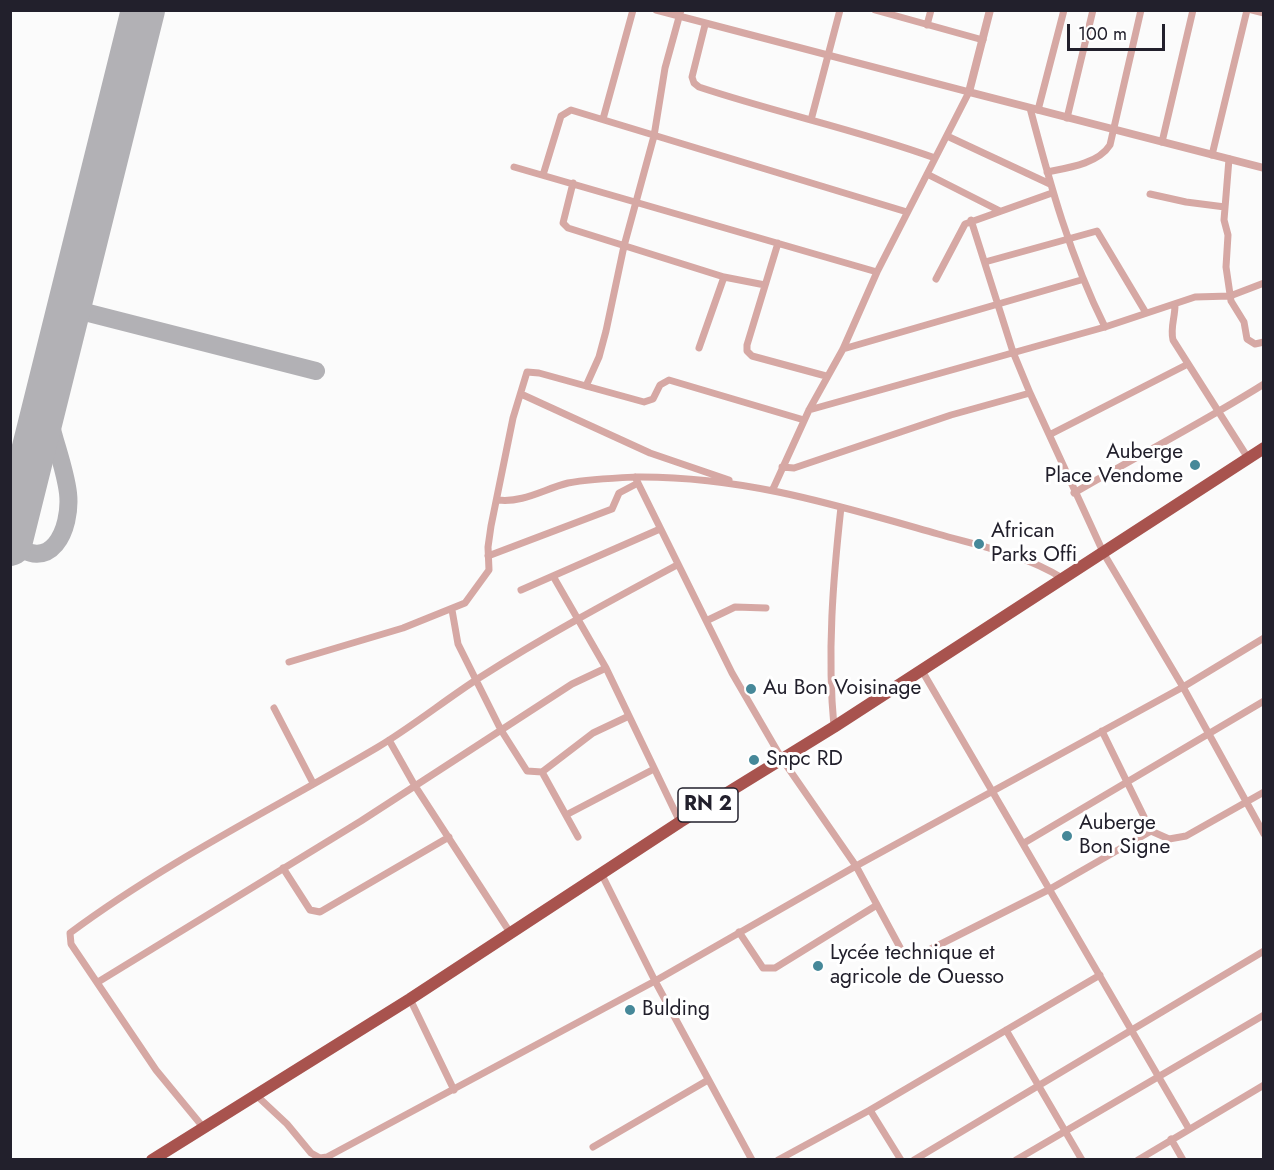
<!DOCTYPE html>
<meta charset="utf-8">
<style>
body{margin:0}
#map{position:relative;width:1274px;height:1170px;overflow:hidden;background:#fbfbfb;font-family:Jost,sans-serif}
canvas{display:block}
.frame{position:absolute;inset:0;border:12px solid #22202c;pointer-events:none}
.scale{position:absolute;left:1067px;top:24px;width:98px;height:27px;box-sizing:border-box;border:3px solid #22202c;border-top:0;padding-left:8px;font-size:18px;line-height:21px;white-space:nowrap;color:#22202c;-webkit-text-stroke:4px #fff;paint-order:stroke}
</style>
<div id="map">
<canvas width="1274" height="1170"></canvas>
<div class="frame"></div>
<div class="scale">100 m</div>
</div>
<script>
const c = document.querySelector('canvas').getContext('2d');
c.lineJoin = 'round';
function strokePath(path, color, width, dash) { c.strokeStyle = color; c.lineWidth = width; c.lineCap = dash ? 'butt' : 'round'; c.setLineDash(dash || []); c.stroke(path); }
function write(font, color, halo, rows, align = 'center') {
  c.font = font + ' Jost,sans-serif'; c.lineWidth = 6; c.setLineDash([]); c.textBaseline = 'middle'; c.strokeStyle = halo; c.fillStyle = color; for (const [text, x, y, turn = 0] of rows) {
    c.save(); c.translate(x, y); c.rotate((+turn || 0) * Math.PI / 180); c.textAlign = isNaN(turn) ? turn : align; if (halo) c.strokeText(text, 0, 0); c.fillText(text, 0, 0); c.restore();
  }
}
strokePath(new Path2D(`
 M69 308 316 371
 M10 488 28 472
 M10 540C50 578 72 529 68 493 64 461 49 431 46 399`), '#b2b1b5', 18);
strokePath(new Path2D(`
 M10 544 143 10`), '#b2b1b5', 44);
strokePath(new Path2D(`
 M656 10 969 92 877 272 843 349 809 410 773 489
 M875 10 983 40
 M1252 10 1264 13
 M705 25 692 77 694 83 699 87C777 113 858 130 935 158
 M927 25 931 10
 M1030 108C1050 184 1070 257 1105 327
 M1038 110 1064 10
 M1067 118 1093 10
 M603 119 633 10
 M811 120 840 10
 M947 136 1050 184
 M1162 142 1193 10
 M1212 155 1247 10
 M1229 159 1224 220 1228 235 1226 267 1231 301 1244 322 1247 339 1255 344 1264 342
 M514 167 877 272
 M1047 172C1067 168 1098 164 1110 145L1141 10
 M927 174 1000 211
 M543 175 561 116 571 110 907 212
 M573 183 563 223 568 228 724 277 765 285
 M1150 194 1186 202 1225 207
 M778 243 747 345V351L752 356 826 376
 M985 262 1097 231 1146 313
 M936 279 965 224 1052 193
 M1175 305C1175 318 1170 328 1173 340L1248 458
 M699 348 724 277
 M843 349 1081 280
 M586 386 599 357 606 331 624 246 654 136 665 68 681 10
 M1030 393 1104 554 1183 687 1264 834
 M521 394 650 453 729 480
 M809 410 1105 327 1195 297 1230 296 1264 283
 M1051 434 1188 364
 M782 467 794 468 951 415 1030 393 1013 352 971 220
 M635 477 732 673 782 759 856 866 903 953 919 955 1050 889 1151 831
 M1074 493C1137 456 1202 423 1264 384
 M498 500C523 503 544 489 568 483 589 479 614 478 636 477 743 476 836 505 938 534 980 546 1026 555 1062 578
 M488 556 612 509 619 493 638 483
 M553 576 606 668 680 822
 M521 590 660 529
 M452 610 458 644 501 730 527 771 542 772 593 733 629 716
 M708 620 735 607 766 608
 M289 662 403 628 465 603 489 570 488 547 491 526 513 418 527 372 539 373 644 402 653 399 660 385 669 380 804 420
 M921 669 1189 1129
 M274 708 313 783
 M834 727C827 654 833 580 841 507
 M1102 731 1151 831 1169 839 1186 836 1264 792
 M389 740 415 786 511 934
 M542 772 578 837
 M566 815 654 769
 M1024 843 1264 701
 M283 868 310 910 320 912 449 837
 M601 873 655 981 752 1160
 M739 932 763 968H775L877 905
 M98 982 361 821 572 684 606 668
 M410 999 454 1090
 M1006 1030 1082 1160
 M256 1095 287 1124 311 1153 320 1158 327 1157 655 981 856 866 1183 687 1264 638
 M870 1110 901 1160
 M203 1127 156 1070 71 944 70 933C167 861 275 808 378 747 413 726 445 700 479 678 543 637 610 601 677 565
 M1171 1139 1183 1160
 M593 1147 708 1080
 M778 1160 870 1110 1100 975
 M914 1160 1264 951
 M1016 1160 1264 1015
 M1138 1160 1264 1085`), '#d6a8a4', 7);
strokePath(new Path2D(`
 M990 10 969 92 1264 168`), '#d6a8a4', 8);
strokePath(new Path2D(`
 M152 1160 410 999 680 822 834 727 1264 448`), '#a8534e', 12);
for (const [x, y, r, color] of [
 [1195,465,6,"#468899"],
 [979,544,6,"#468899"],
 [751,689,6,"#468899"],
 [754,760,6,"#468899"],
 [1067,836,6,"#468899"],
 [818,966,6,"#468899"],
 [630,1010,6,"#468899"]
]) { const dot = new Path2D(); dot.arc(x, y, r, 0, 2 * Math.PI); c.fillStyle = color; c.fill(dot); strokePath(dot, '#fff', 2); }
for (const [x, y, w] of [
 [708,805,60]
]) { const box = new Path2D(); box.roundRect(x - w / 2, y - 17, w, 34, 4.5); c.fillStyle = '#fff'; c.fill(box); strokePath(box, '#22202c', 1.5); }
write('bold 20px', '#22202c', null, [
 ["RN 2",708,805]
]);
write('21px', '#22202c', '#fff', [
 ["Auberge",1183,453,"right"],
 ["Place Vendome",1183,477,"right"],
 ["African",991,532],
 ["Parks Offi",991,556],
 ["Au Bon Voisinage",763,689],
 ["Snpc RD",766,760],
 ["Auberge",1079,824],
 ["Bon Signe",1079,848],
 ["Lycée technique et",830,954],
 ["agricole de Ouesso",830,978],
 ["Bulding",642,1010]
], 'left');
</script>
